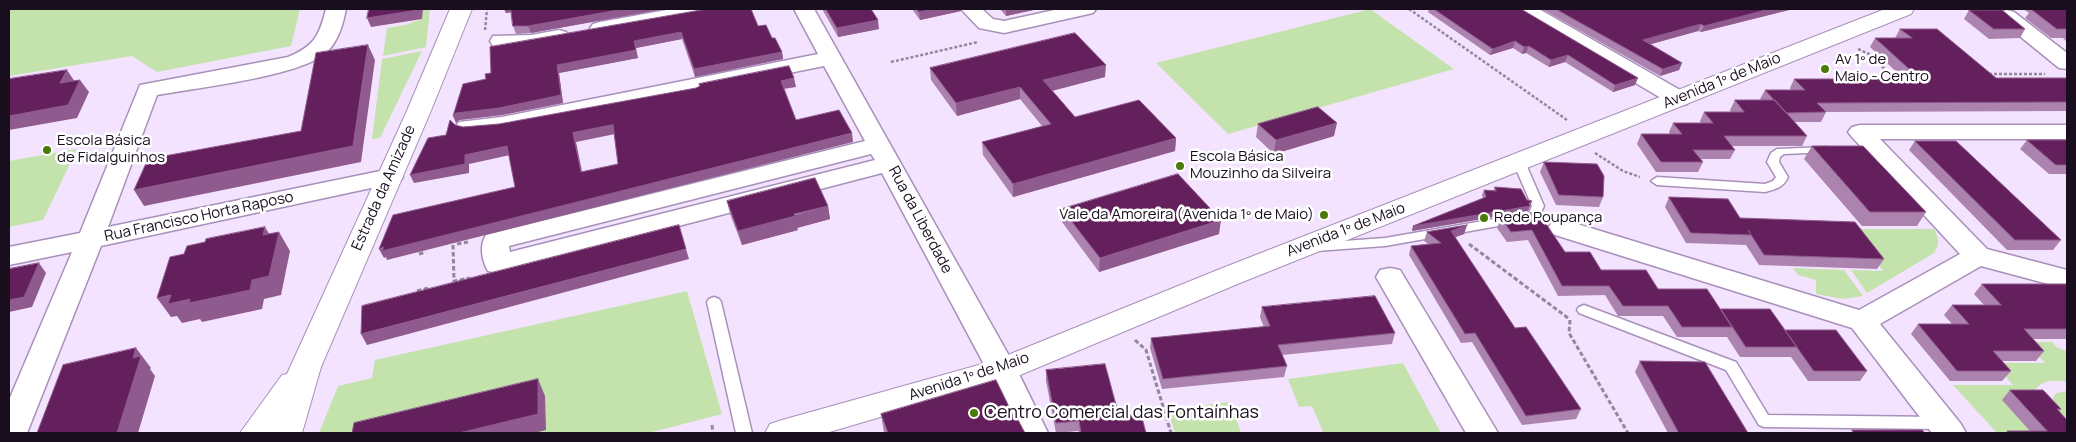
<!DOCTYPE html>
<meta charset="utf-8">
<style>
body{margin:0}
#map{position:relative;width:2076px;height:442px;overflow:hidden;background:#f3e3fe;font-family:Manrope,sans-serif}
canvas{display:block}
.frame{position:absolute;inset:0;border:10px solid #180e1d;pointer-events:none}
</style>
<div id="map">
<canvas width="2076" height="442"></canvas>
<div class="frame"></div>
</div>
<script>
const c = document.querySelector('canvas').getContext('2d');
c.lineJoin = 'round';
function paint(path, color) { c.fillStyle = color; c.fill(path, 'evenodd'); }
function strokePath(path, color, width, dash) { c.strokeStyle = color; c.lineWidth = width; c.lineCap = dash ? 'butt' : 'round'; c.setLineDash(dash || []); c.stroke(path); }
function write(font, color, halo, rows, align = 'center') {
  c.font = font + ' Manrope,sans-serif'; c.lineWidth = 5; c.setLineDash([]); c.textBaseline = 'middle'; c.strokeStyle = halo; c.fillStyle = color; for (const [text, x, y, turn = 0] of rows) {
    c.save(); c.translate(x, y); c.rotate((+turn || 0) * Math.PI / 180); c.textAlign = isNaN(turn) ? turn : align; if (halo) c.strokeText(text, 0, 0); c.fillText(text, 0, 0); c.restore();
  }
}
paint(new Path2D(`
 M9 9H300L291 46 157 72 132 56 9 76Z
 M423 9H430L426 47 383 56 387 28 405 25 422 19Z
 M1370 9 1454 69 1228 134 1156 63Z
 M422 51 380 138 372 139 382 59Z
 M77 149 43 220 9 227V161Z
 M1852 229H1934C1939 238 1940 245 1934 253L1867 293 1851 270 1883 271Z
 M1793 268 1844 270 1863 296 1843 299 1816 294V280L1798 275Z
 M687 291 722 414 648 433H319L338 386 372 378 375 360Z
 M2026 342H2052L2058 348 2067 351V382C2055 380 2041 379 2034 392L2067 433H1997L1953 385H2013L1994 363H2045Z
 M1403 363 1441 433H1315L1323 432 1312 406 1299 407 1288 379Z
 M2067 391V419C2059 413 2053 408 2053 397L2057 393Z
 M1230 402 1241 433H1175L1168 410Z`), '#c4e3ac');
const service = new Path2D(`
 M1827 147 1831 148 1833 150 1831 152 1784 154 1780 157 1779 162 1788 177C1783 188 1776 189 1765 192L1657 185 1651 181 1657 177 1765 184 1773 181 1776 177 1767 162 1771 153 1777 149Z
 M1519 158 1525 162 1544 206 1538 219 1385 246 1316 251 1310 247 1316 243 1385 238 1529 213 1532 206 1513 162Z
 M714 297 719 299 721 302 752 433H736L707 302 709 299Z
 M1584 305 1736 362 1768 415 1941 417 1946 419 1949 423 1946 427 1941 429 1764 427 1759 425 1726 370 1579 313 1577 310 1579 307Z`);
const minor = new Path2D(`
 M326 9H346C343 24 339 39 328 51 305 76 195 88 157 95L108 227 390 169 399 172 403 177 399 182 101 246 27 433H9V400L72 252 9 265V247L80 233 140 85 288 57C314 46 319 37 326 9Z
 M672 9H715L712 13 705 15 600 34 593 32 590 28 593 24 600 22Z
 M794 9H814L1017 370 1048 433H1016L987 370 882 173 498 273 488 271C482 261 479 245 486 235L865 141 824 66 502 131 467 134 459 132 455 127 459 122 502 117 818 54ZM871 154 875 160 510 252 509 246Z
 M961 9H982L993 19 1004 21 1059 9H1096L1093 13 1004 33 979 28Z
 M1515 9H1539L1687 94 1690 99 1687 104 1679 106 1671 104 1518 13Z
 M2007 10 2014 12 2067 53V69L2059 68 2000 20 1997 16 2000 12Z
 M559 30 566 32 570 36 566 40C543 46 517 51 493 46L490 41 493 36 531 35Z
 M1860 125H2067V139H1880L1987 249 2067 270V289L1981 266 1880 324 1961 424 1966 433H1932L1852 328 1552 234 1548 228 1552 222 1561 219 1859 310 1960 254 1852 137 1848 132 1852 127Z
 M1390 268 1400 270 1498 433H1466L1376 277 1380 270Z`);
const tertiary = new Path2D(`
 M450 9H472L430 113 321 367 302 433H240L282 375 287 374 406 113Z`);
const secondary = new Path2D(`
 M1885 9H1914L1911 14 1240 283 1013 378 826 433H765L770 424 782 420 993 361 1220 269Z`);
strokePath(service, '#a990ba', 3);
strokePath(minor, '#a990ba', 3);
strokePath(tertiary, '#a990ba', 2);
strokePath(secondary, '#a990ba', 2);
strokePath(new Path2D(`
 M1409 9 1567 120
 M485 30 487 9
 M1858 49 1869 54 1891 75 1902 74
 M891 62 978 42
 M1989 74H2045
 M1595 153 1623 171 1640 177`), '#94879d', 2.5, [3, 2]);
strokePath(new Path2D(`
 M457 244 468 242
 M1469 244 1568 318
 M453 245 454 281 470 278
 M419 254 426 252
 M417 291 428 288
 M1570 320 1569 333 1628 433
 M1135 340 1146 350 1171 433
 M712 425 713 433`), '#94879d', 3, [4.5, 2.5]);
paint(service, '#fff');
paint(minor, '#fff');
paint(tertiary, '#fff');
paint(secondary, '#fff');
paint(new Path2D(`
 M504 9H664L531 33 516 34 513 26 511 12 506 13Z
 M822 9H871L879 29 838 37Z
 M912 9H961V11L920 20Z
 M1000 9H1038L1006 16Z
 M1429 9H1521L1635 85 1613 92 1565 62 1549 67 1526 53 1522 54 1513 48 1490 55 1428 12Z
 M1542 9H1793L1701 32 1698 31 1650 44 1682 63 1679 70 1660 76Z
 M2023 9H2067V42L2063 38H2051L2025 18 2029 13Z
 M1969 10 2025 29 2020 38 1989 39 1964 19Z
 M758 26 772 38 782 52 783 59 695 77 682 39 636 48 638 58 559 73 563 103 502 115 459 120 456 123 486 79 491 73 490 47Z
 M1900 29 1996 78H2067V111L1826 112 1821 122H1794L1807 136 1802 146H1731L1735 150 1730 159H1701L1703 162 1698 172H1656L1637 144 1641 134H1670L1669 132 1673 123H1701L1700 121 1704 112H1731L1730 110 1735 100H1761L1760 99 1765 90H1791L1790 88 1794 79H1904L1870 47 1875 38H1896H1895Z
 M930 68 1105 77 1052 91 1075 117 1176 138 1175 151 1013 197 983 155 982 142 1042 126 1020 99 957 116 931 80Z
 M1258 124 1334 136 1274 154 1256 137Z
 M2027 140H2067V174H2049L2020 149Z
 M1915 141 2061 240 2053 250H2007L1909 150Z
 M1812 146 1926 212 1917 226H1862L1804 159Z
 M1544 162 1603 197 1599 207 1556 205 1540 172Z
 M1495 187 1527 200 1532 201 1528 211 1412 231 1413 226 1483 198 1482 195 1484 190 1493 191Z
 M1669 197 1740 218 1884 259 1877 269 1759 265 1746 245 1686 243 1665 207Z
 M727 201 828 206 830 219 797 228 798 230 742 245 730 214Z
 M1062 209 1219 234 1099 272 1062 222Z
 M1538 212 1565 252 1601 270 1785 330 1867 371 1860 381H1808L1791 357H1740L1727 337H1677L1663 316H1618L1605 295 1558 296 1528 240 1507 242 1497 228 1501 218Z
 M1467 225 1464 234 1455 237 1515 328 1581 409 1576 419 1522 425 1472 342 1461 343 1409 255 1411 246 1428 244 1424 241 1427 232Z
 M1982 284H2067V339H2033L2044 351 2036 361H2002L2011 371 2002 381H1950L1911 334 1918 324H1952L1944 315 1952 305H1984L1974 294Z
 M1262 307 1395 333 1392 344 1282 355 1287 366 1284 377 1162 389 1150 348 1151 338 1264 327 1260 317Z
 M1640 361 1748 433H1668L1635 372Z
 M1046 370 1119 416 1146 433H1079L1078 431 1056 433 1046 381Z
 M2010 390 2061 409 2059 411 2067 433H2005L2007 431H2030L2002 400Z
 M881 414 1014 417 1025 433H884Z`), '#ac82ae');
paint(new Path2D(`
 M419 9H423L422 19 371 27 367 18Z
 M504 9H512L513 12 506 13Z
 M624 9H664L531 33 528 26Z
 M933 9H961V11L920 20 919 12Z
 M1006 9H1038L1006 16Z
 M1770 9H1793L1701 32 1704 26Z
 M878 20 879 29 838 37 837 28Z
 M1701 24 1698 31 1641 47 1643 40Z
 M681 32 682 39 636 48 634 41Z
 M1515 41 1513 48 1490 55 1493 49Z
 M368 45 375 60 361 162 144 206 134 190 353 146Z
 M1529 46 1526 53 1522 54 1524 47Z
 M636 50 638 58 559 73 563 103 502 115 459 120 456 123 453 116 456 113 557 65Z
 M782 52 783 59 695 77 694 69Z
 M1568 55 1565 62 1549 67 1551 60Z
 M1682 63 1679 70 1660 76 1663 69Z
 M1106 65 1105 77 1043 93V80Z
 M67 70 75 82 60 83Z
 M794 78 796 87 783 89 781 81Z
 M1638 78 1635 85 1613 92 1615 85Z
 M80 80 89 92 77 118 9 130V116Z
 M1020 87V99L957 116 956 103Z
 M1337 123 1334 136 1274 154 1276 140Z
 M613 125 615 134 576 142 584 181 581 172 573 133Z
 M852 133 853 142 387 260 386 257 384 258 379 249Z
 M1176 138 1175 151 1013 197V184Z
 M507 146 510 155 469 164V173L414 183 410 175 465 155Z
 M1532 201 1528 211 1412 231 1413 226 1529 203Z
 M828 206 830 219 797 228 798 230 742 245 738 231Z
 M1221 220 1219 234 1099 272 1100 258Z
 M1467 225 1464 234 1448 240 1451 231Z
 M265 227 276 245 263 235Z
 M279 232 290 251 281 295 264 299 262 309 202 322 200 319 182 323 177 316 171 317 157 298 252 280Z
 M686 249 689 259 367 345 361 334Z
 M39 263 46 273 32 307 9 312V300Z
 M136 348 151 368 150 369 155 376 138 433H117L133 358Z
 M538 379 545 396 546 430 534 433H459Z`), '#8f5a8d');
const building = new Path2D(`
 M369 9H419L418 10 367 18Z
 M511 9H624L528 26H513Z
 M707 9H751L758 26 766 25 772 38H775L782 52 694 69 681 32 634 41 636 50 557 65 561 95 499 108 456 113 453 116 463 84 486 79 485 74 491 73 490 47Z
 M826 9H871L878 20 837 28Z
 M917 9H933L919 12Z
 M1434 9H1521L1638 78 1615 85 1568 55 1551 60 1529 46 1524 47 1515 41 1493 49Z
 M1556 9H1770L1704 26 1701 24 1643 40 1682 63 1663 69Z
 M2031 9H2067V29H2057Z
 M1969 10H2002L2025 29H1994Z
 M1900 29H1937L1996 78H2067V102L1817 103 1826 112 1786 113 1765 90H1805L1794 79H1920L1875 38H1912Z
 M1075 33 1106 65 1043 80 1075 117 1139 100 1176 138 1013 184 982 142 1051 124 1020 87 956 103 930 68Z
 M368 45 353 146 134 190 148 159 301 131 316 53Z
 M789 66 794 78 781 81 796 120 839 110 852 133 382 251 384 247 379 249 393 215 515 187 507 146 465 155V164L410 175 428 138 446 135 450 120 455 125 463 127 499 124 696 88 700 86 699 84ZM613 125 618 164 581 172 573 133Z
 M67 70 60 83 80 80 68 105 9 116V79Z
 M1735 100H1775L1807 136H1724L1735 150H1693L1703 162H1661L1641 134H1682L1673 123H1713L1704 112H1744Z
 M1318 107 1337 123 1276 140 1258 124Z
 M2027 140H2067V165H2056Z
 M1915 141H1956L2061 240H2015Z
 M1812 146H1863L1926 212H1870Z
 M1544 162 1597 164 1604 176 1603 197 1559 195Z
 M1178 174 1221 220 1100 258 1062 209Z
 M815 178 828 206 794 214 795 216 738 231 727 201Z
 M1495 187 1521 189 1527 200 1532 201 1529 203 1530 206 1413 226 1486 197 1484 190 1496 191Z
 M1669 197 1728 199 1740 218 1855 222 1884 259 1764 255 1748 230 1751 235 1691 233Z
 M1538 212 1565 252H1590L1601 270H1646L1658 289H1707L1732 327H1682L1668 306H1623L1609 286H1562L1532 230 1511 232 1501 218Z
 M679 225 686 249 361 334 362 306Z
 M1467 225 1451 231 1515 328 1526 327 1581 409 1526 416 1475 333 1465 334 1411 246 1441 243 1427 232Z
 M265 227 263 235 279 232 269 276 252 280 250 290 189 303 190 299 168 304 171 295 157 298 170 257 184 254 187 246 205 242 206 239Z
 M39 263 24 297 9 300V269Z
 M1982 284H2067V329H2024L2044 351H1993L2011 371H1957L1918 324H1969L1952 305H2001Z
 M1375 296 1395 333 1278 345 1287 366 1163 379 1151 338 1270 326 1262 307Z
 M1721 309H1770L1797 347H1746Z
 M1785 330H1836L1867 371H1814Z
 M136 348 133 358 141 356 117 433H37L63 365Z
 M1640 361 1705 362 1748 433H1679Z
 M1105 364 1119 416 1141 414 1146 433H1081L1079 421 1056 423 1046 370Z
 M538 379V414L459 433H352L354 423Z
 M996 380 1014 417 1017 418 1025 433H888L881 414Z
 M2010 390H2043L2061 409H2057L2067 420V433H2009L2007 431H2047Z
 M1852 430H1922L1925 433H1854Z`);
paint(building, '#64205d');
strokePath(building, '#8f5a8d', 1);
for (const [x, y, r, color] of [
 [1825,69,5,"#497b06"],
 [47,150,5,"#497b06"],
 [1180,166,5,"#497b06"],
 [1324,215,5,"#497b06"],
 [1484,218,5,"#497b06"],
 [974,413,5,"#497b06"]
]) { const dot = new Path2D(); dot.arc(x, y, r, 0, 2 * Math.PI); c.fillStyle = color; c.fill(dot); strokePath(dot, '#fff', 2); }
write('15px', '#180e1d', '#fff', [
 ["Av 1º de",1835,60],
 ["Maio - Centro",1835,77],
 ["Escola Básica",57,141],
 ["de Fidalguinhos",57,158],
 ["Escola Básica",1190,157],
 ["Mouzinho da Silveira",1190,174],
 ["Vale da Amoreira (Avenida 1º de Maio)",1314,215,"right"],
 ["Rede Poupança",1494,218]
], 'left');
write('15px', '#180e1d', '#fff', [
 ["Avenida 1º de Maio",1722,81,-22],
 ["Estrada da Amizade",384,188,-66],
 ["Rua Francisco Horta Raposo",199,217,-12],
 ["Rua da Liberdade",920,220,62],
 ["Avenida 1º de Maio",1346,230,-21],
 ["Avenida 1º de Maio",969,377,-18]
]);
write('18px', '#180e1d', '#fff', [
 ["Centro Comercial das Fontaínhas",984,413]
], 'left');
</script>
